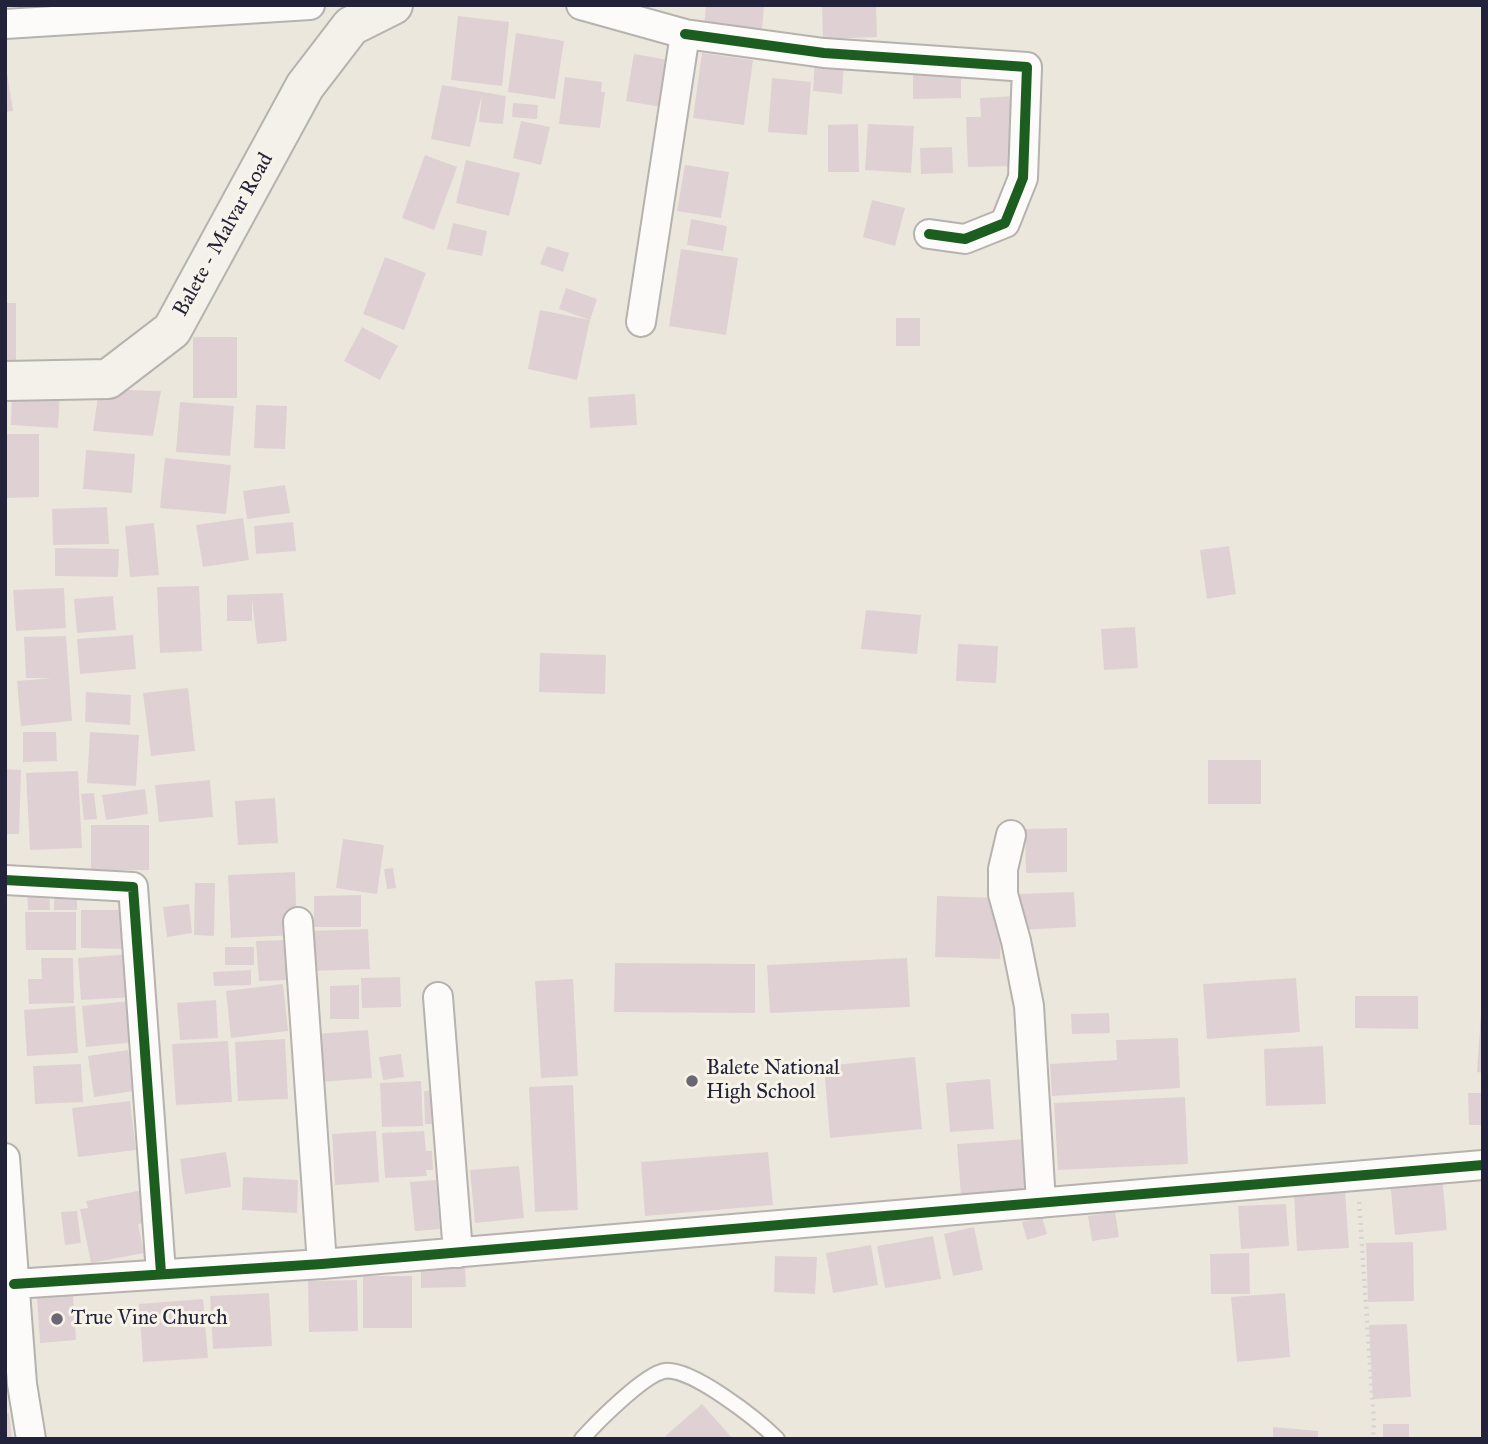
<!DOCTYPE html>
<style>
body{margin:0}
#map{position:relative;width:1488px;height:1444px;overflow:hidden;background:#ece7dc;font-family:"IM FELL Great Primer",serif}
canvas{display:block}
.frame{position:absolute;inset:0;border:7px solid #22223b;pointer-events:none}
</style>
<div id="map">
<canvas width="1488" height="1444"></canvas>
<div class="frame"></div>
</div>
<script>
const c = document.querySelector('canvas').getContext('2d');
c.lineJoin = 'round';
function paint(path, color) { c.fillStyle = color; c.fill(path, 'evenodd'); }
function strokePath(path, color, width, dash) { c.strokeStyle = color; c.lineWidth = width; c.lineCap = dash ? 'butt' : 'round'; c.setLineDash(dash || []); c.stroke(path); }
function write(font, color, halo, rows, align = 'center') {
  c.font = font + ' "IM FELL Great Primer",serif'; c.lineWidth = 6; c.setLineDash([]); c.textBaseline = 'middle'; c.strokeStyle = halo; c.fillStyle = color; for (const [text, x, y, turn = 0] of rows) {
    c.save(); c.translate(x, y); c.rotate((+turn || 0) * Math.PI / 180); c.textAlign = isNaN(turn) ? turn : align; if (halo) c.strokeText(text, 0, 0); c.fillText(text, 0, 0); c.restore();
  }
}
paint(new Path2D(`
 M706 5H764L762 31 704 28Z
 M822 5H876L877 37 823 39Z
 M458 16 509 22 502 86 451 80Z
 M516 33 564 41 555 99 508 92Z
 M702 53 753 60 744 125 693 118Z
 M634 54 674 61 667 108 626 101Z
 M815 59 844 61 842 94 813 91Z
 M913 69H961V98L913 99Z
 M7 73 13 111 5 112V74Z
 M565 77 602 82 601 92H605L600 128 559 124Z
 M772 78 811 82 807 135 768 132Z
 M442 85 506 96 503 124 479 122 482 94 470 147 431 139Z
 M1015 96 1018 166 968 167 966 117H981L980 98Z
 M513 103 538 105 537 119 512 117Z
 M521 121 550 127 541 165 513 158Z
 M858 124 859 172H828V125Z
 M868 124 914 126 911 173 865 170Z
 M952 147 953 173 921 174 920 148Z
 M425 155 457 167 434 230 402 218Z
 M466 160 520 173 509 216 456 203Z
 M685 165 729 172 721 218 677 211Z
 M872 200 905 208 895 246 863 237Z
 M691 219 727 226 723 251 687 245Z
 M453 223 487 231 482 256 447 249Z
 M547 246 569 253 563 272 540 264Z
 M681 249 738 258 726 335 669 326Z
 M385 257 426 273 404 330 363 314Z
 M566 288 597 299 590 320 577 380 528 369 540 310 590 320 559 309Z
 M5 303H16V367H5Z
 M896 318H920V346H896Z
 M362 327 398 346 380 380 344 361Z
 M193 337H237V398H193Z
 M99 389 161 391 153 436 93 431Z
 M12 391 60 393 58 428 11 425Z
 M635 394 637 425 590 428 588 397Z
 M180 402 234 406 230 456 176 452Z
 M256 405 287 406 285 449 254 448Z
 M5 434H39V497L5 498Z
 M86 450 135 454 132 493 83 489Z
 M165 458 231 465 226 514 160 508Z
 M285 485 290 513 247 519 243 491Z
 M107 507 109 544 53 545 52 509Z
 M243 518 249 560 203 567 196 525Z
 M293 522 296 551 256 554 254 526Z
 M154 523 159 575 130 577 125 526Z
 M1229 546 1236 594 1207 599 1200 550Z
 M55 548 119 549 118 577 55 576Z
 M199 586 202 651 160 653 157 587Z
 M64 588 66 628 16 631 13 590Z
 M283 593 287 641 257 644 252 599V621H227V595Z
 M113 596 116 630 77 633 74 599Z
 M866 610 921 615 917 654 861 649Z
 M1135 627 1138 668 1104 670 1101 629Z
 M133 635 136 669 80 674 77 639Z
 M66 636 72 721 21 726 17 681 52 678H26L24 637Z
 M958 644 998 646 996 683 956 681Z
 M540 653 606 655 605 694 539 692Z
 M188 688 195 751 151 756 143 693Z
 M86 692 131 695 130 725 85 722Z
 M23 732H56L57 761 23 762Z
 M90 732 139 735 136 786 87 783Z
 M1208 760H1261V804H1208Z
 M5 769 21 770 19 834H5Z
 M78 771 82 848 30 850 26 773Z
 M210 780 213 817 159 822 155 785Z
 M145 789 148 814 106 820 102 795Z
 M94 793 97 819 84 820 81 794Z
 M275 798 278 843 238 845 235 801Z
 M91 825H149V870H91Z
 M1067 828V872L1026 873 1025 829Z
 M343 839 384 845 377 894 336 888Z
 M393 868 396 888 387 889 384 869Z
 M295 872 297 935 231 938 228 875Z
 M195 883H215L214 936 194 935Z
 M49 887 50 910H28L27 888Z
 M54 890H77V910H54Z
 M1074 892 1076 927 1019 930 1018 894Z
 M361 895V927H314V896Z
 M937 896 1002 898 1000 959 935 957Z
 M189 904 192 933 167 937 163 907Z
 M81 910H125V949L81 948Z
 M25 912H76V950H26Z
 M368 929 370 969 311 971 309 931Z
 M286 940 289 980 259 981 256 941Z
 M225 947H254V965H225Z
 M132 954 135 997 81 1000 78 958Z
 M41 958H73L74 1003 29 1004 28 979H42Z
 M907 958 910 1007 770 1013 767 965Z
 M615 963 755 964V1013L614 1012Z
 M251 970V985L214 986 213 972Z
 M400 977 401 1007 362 1008 361 978Z
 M1296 978 1300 1032 1207 1039 1203 984Z
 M573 979 578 1076 541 1078 535 981Z
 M283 984 288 1031 231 1038 226 991Z
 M359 985V1019H330V986Z
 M1355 996H1418V1029L1355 1028Z
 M216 1000 218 1038 180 1040 177 1003Z
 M130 1001 135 1042 86 1047 82 1006Z
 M75 1006 78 1053 27 1056 24 1010Z
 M1109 1013 1110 1033 1072 1034 1071 1014Z
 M1481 1013H1483V1073L1477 1072Z
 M368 1030 372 1078 320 1082 316 1034Z
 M1178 1038 1180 1088 1052 1096 1050 1064 1117 1060 1116 1040Z
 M285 1039 288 1099 238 1101 235 1042Z
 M228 1041 232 1102 176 1105 172 1044Z
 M1323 1046 1326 1104 1266 1106 1264 1049Z
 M128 1050 134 1091 94 1097 88 1056Z
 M401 1054 404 1077 383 1080 379 1057Z
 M915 1057 922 1129 830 1138 824 1066Z
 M81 1064 83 1102 35 1104 33 1066Z
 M990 1079 994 1129 950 1132 946 1083Z
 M421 1081 423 1126 382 1127 380 1083Z
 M573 1085 578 1210 535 1212 529 1087Z
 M440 1090V1124H425L424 1091Z
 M1468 1093H1483V1125H1469Z
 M1185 1097 1188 1164 1058 1170 1054 1103Z
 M130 1101 136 1150 78 1157 72 1108Z
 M376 1131 379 1182 335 1185 332 1134Z
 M424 1131 426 1151H432L433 1170H426L427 1176 385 1178 382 1133Z
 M1025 1139 1029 1190 961 1195 957 1144Z
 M226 1152 231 1187 185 1194 180 1159Z
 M768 1152 773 1205 645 1216 641 1162Z
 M519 1166 524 1218 475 1223 470 1170Z
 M1442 1175 1447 1230 1395 1235 1390 1180Z
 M243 1177 298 1180 297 1213 242 1210Z
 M436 1180 440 1229 415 1231 410 1182Z
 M143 1190 149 1222 138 1224 144 1253 91 1263 80 1209 88 1208 86 1201Z
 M1345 1190 1349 1248 1297 1251 1294 1193Z
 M1286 1204 1289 1246 1241 1249 1238 1206Z
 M77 1211 81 1243 65 1245 61 1212Z
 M1115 1212 1119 1237 1092 1241 1088 1216Z
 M1042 1217 1047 1234 1027 1240 1022 1222Z
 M974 1227 983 1270 953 1276 944 1234Z
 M933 1236 941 1279 885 1288 877 1246Z
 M1413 1242 1414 1301 1368 1302 1366 1243Z
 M871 1245 878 1285 833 1293 826 1253Z
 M1249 1253 1250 1294H1211L1210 1254Z
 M775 1256 817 1257 815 1294 774 1292Z
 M465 1267 466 1287 421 1288V1268Z
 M363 1276H412V1328H363Z
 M357 1280 358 1331 309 1332 308 1281Z
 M269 1293 272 1346 213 1349 210 1296Z
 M1285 1293 1290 1357 1237 1362 1231 1297Z
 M73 1295 76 1340 40 1343 37 1298Z
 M203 1299 208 1358 143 1362 139 1304Z
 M1407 1324 1411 1397 1373 1399 1369 1325Z
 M702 1404 733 1439H662Z
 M9 1413 12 1439H5V1414Z
 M1383 1424H1409V1439H1383Z
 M1273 1427 1318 1431V1439H1273Z`), '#dfd1d3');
const lane = new Path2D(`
 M582 1439C597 1422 644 1375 664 1371 690 1366 758 1420 777 1439`);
const street = new Path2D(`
 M581 5 685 34 641 322
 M5 24 310 5
 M685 34 824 53 1027 67 1023 178 1005 223 965 239 929 234
 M1011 835 1003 869V894L1016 941 1029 1006 1041 1203
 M5 880 133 887 161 1273
 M298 922 322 1264
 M438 997 458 1253
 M5 1158 22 1384 31 1439
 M14 1284 322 1264 1483 1165`);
const secondary = new Path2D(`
 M5 381 108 379 172 330 305 86 351 26 393 5`);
strokePath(lane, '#b6b2ae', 18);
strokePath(street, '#b6b2ae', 32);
strokePath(secondary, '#b6b2ae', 42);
strokePath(new Path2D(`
 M1359 1202 1374 1422 1373 1439`), '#d4d3d1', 4.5, [2, 5]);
strokePath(lane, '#fcfbfa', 14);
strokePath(street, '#fcfbfa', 28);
strokePath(secondary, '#f4f1eb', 38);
strokePath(new Path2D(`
 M685 34 824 53 1027 67 1023 178 1005 223 965 239 929 234
 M5 880 133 887 161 1273
 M14 1284 322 1264 1483 1165`), '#1b5e20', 10);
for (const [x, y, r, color] of [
 [692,1081,7,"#696773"],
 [57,1319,7,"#696773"]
]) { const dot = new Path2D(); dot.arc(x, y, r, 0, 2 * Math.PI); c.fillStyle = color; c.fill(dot); strokePath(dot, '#f7f3e8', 2.5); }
write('21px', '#22223b', '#f7f3e8', [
 ["Balete - Malvar Road",224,235,-61]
]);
write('21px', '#22223b', '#f7f3e8', [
 ["Balete National",706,1069],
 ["High School",706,1093],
 ["True Vine Church",71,1319]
], 'left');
</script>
